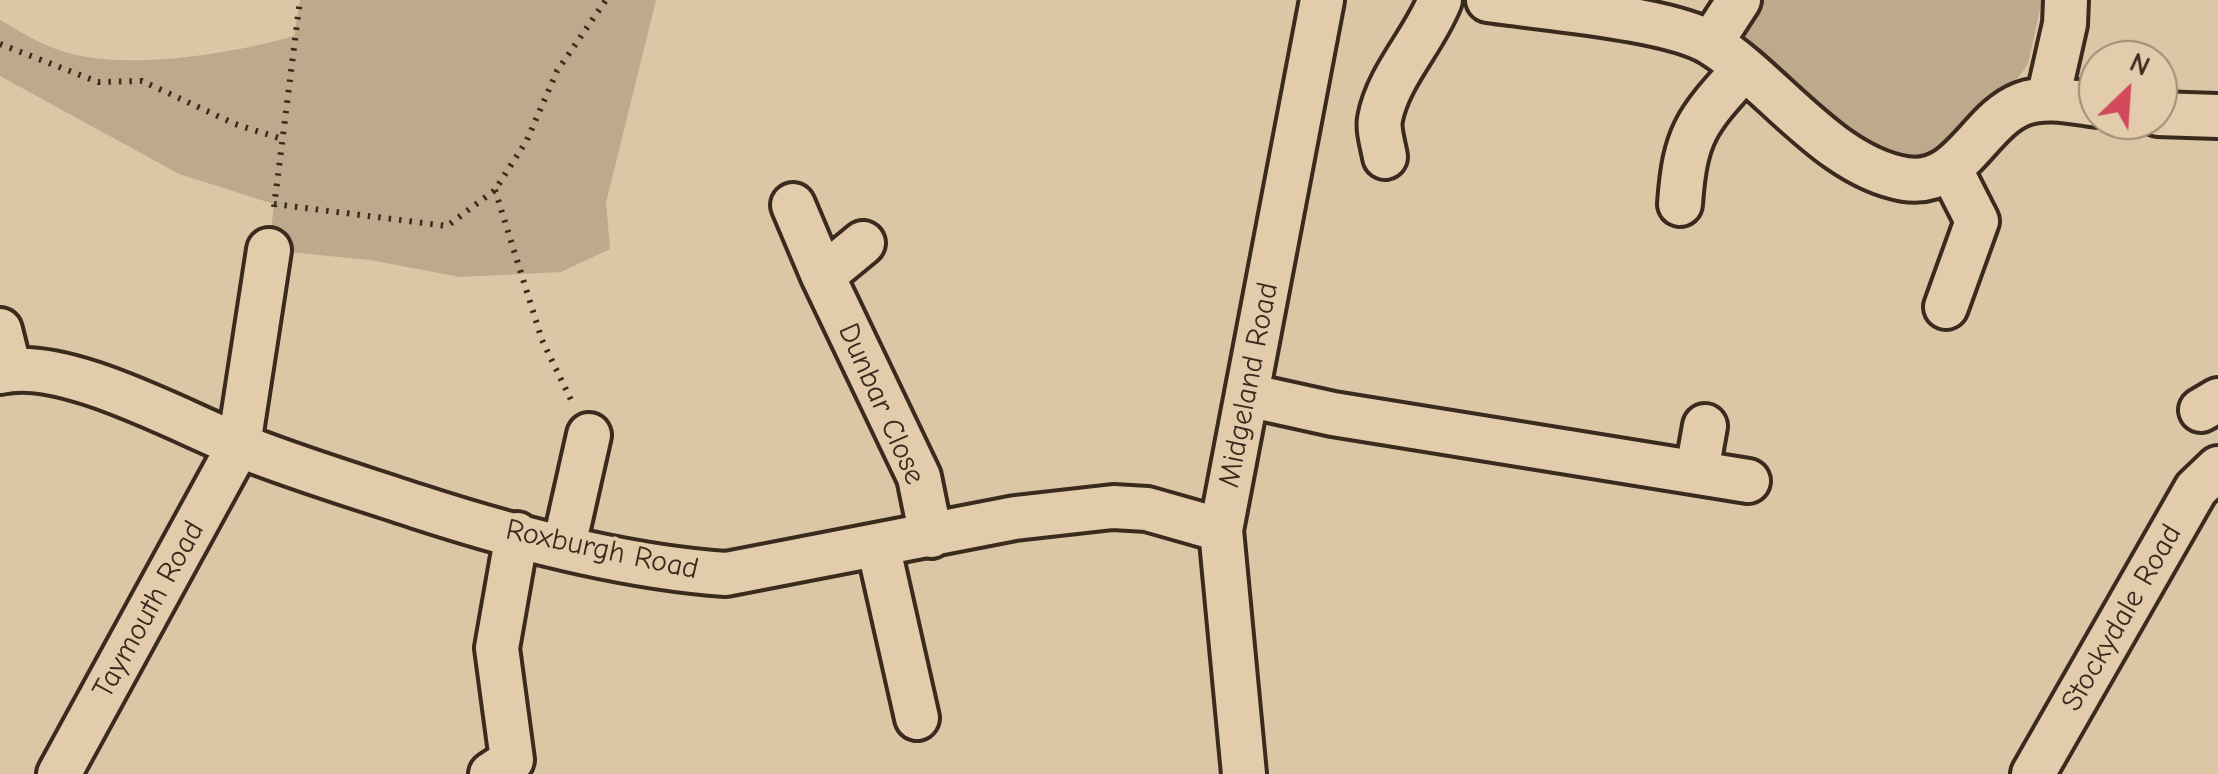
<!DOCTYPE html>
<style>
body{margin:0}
#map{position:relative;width:2218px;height:774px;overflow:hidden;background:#dbc6a5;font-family:"Comic Neue",sans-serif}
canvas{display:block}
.north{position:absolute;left:2078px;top:40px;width:100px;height:100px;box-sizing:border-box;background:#e2ccab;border:2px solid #9f8b73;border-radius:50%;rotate:25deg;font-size:28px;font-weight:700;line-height:40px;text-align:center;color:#3b2a1e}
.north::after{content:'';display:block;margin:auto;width:35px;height:45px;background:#d1495b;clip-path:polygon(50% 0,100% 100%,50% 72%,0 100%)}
</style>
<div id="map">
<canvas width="2218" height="774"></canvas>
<div class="north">N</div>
</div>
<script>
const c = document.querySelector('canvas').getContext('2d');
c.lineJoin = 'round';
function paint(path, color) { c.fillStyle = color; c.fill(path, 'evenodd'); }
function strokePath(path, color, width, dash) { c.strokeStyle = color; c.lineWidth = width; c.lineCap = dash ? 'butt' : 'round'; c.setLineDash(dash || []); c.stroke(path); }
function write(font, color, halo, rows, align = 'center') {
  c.font = font + ' "Comic Neue",sans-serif'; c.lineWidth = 8; c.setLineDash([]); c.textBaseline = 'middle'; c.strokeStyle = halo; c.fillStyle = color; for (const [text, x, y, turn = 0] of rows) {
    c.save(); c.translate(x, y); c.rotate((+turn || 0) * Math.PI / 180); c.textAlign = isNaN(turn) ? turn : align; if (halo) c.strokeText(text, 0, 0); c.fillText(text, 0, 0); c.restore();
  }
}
paint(new Path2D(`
 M300 0H656L606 203 610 249 561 272 460 277 370 260 269 250 274 204 179 174 0 76V20C18 30 36 42 56 49 119 73 231 54 294 36Z
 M1751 0H2042L2028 64 2011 87 1922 159C1842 145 1793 96 1732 47Z`), '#bea98c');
const minor = new Path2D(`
 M1488 0C1541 8 1671 18 1712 44 1773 82 1829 166 1905 179 1961 188 1978 121 2022 104 2046 95 2074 102 2098 105
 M1711 43 1739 0
 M2048 99 2065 24 2066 0
 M2158 114 2218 116
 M1385 157C1383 145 1378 130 1380 119 1388 76 1424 41 1440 0
 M1680 204C1685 133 1697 121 1743 70
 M793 205 823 276
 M863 243 823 276 919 477 931 536
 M1946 307 1977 221 1950 168
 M0 330 10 370
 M0 372C63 357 177 420 236 444 295 468 356 486 416 506 514 538 624 567 726 574L1015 518 1113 507 1147 509 1221 530
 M1247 395 1333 414 1748 481
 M2201 410 2218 400
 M1697 471 1705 426
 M878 545 917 718
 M564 546 589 435
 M59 774 239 445 269 250
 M491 774 512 760 497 648 517 534
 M1244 774 1221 530 1322 0
 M2033 774 2196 489 2218 468`);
strokePath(minor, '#3b2a1e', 50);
strokePath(new Path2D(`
 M0 44 98 82 142 81 235 124 282 139
 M495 190 542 340 573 404
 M274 204 447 226 495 190 527 140 557 71 606 0
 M274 207 300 0`), '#3b2a1e', 6, [2.5, 8]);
strokePath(minor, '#e2ccab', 42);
write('30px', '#3b2a1e', '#e2ccab', [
 ["Midgeland Road",1249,385,-79],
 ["Dunbar Close",881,404,66],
 ["Roxburgh Road",602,550,12],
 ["Taymouth Road",149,610,-61],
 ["Stockydale Road",2122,618,-60]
]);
</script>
